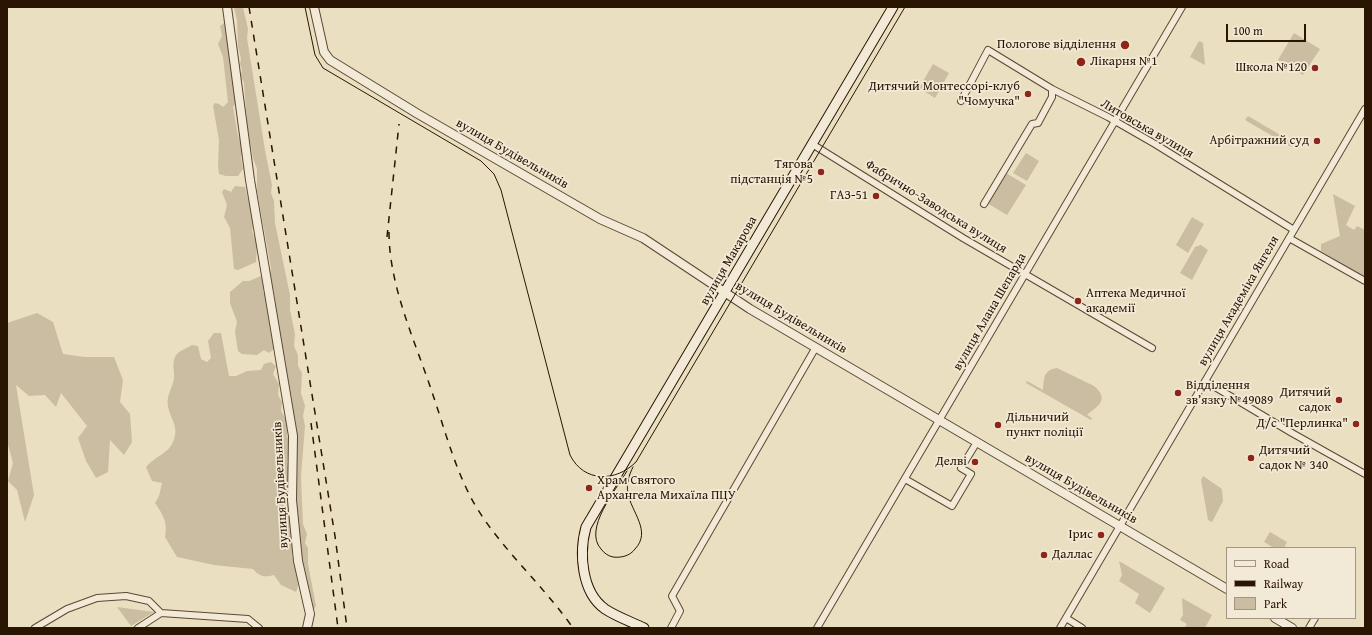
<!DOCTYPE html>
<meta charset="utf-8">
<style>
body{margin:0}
#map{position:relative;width:1372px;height:635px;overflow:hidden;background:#ebdfc1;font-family:"Gentium Book Plus",serif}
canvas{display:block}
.frame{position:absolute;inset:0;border:8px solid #291502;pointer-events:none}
.legend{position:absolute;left:1226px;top:547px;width:130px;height:72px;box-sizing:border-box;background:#f2ead7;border:1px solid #a29582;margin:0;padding:5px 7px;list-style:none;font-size:12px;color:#291502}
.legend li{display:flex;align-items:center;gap:8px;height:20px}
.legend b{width:20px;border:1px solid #a29582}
.scale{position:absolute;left:1226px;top:24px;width:80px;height:18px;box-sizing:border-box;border:2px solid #291502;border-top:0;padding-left:5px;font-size:12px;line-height:14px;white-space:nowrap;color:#291502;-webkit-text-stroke:3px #f2ead7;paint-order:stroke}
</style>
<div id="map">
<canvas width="1372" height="635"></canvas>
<div class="frame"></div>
<ul class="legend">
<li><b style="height:5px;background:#f2ead7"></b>Road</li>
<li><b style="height:5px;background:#291502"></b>Railway</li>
<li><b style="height:11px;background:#cabda1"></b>Park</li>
</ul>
<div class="scale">100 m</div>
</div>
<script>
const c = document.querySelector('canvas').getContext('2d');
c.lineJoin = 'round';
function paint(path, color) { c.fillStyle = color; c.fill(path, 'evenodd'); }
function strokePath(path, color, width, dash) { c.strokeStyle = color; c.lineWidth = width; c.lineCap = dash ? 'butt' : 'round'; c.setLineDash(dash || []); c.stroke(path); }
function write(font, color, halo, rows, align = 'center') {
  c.font = font + ' "Gentium Book Plus",serif'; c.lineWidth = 3.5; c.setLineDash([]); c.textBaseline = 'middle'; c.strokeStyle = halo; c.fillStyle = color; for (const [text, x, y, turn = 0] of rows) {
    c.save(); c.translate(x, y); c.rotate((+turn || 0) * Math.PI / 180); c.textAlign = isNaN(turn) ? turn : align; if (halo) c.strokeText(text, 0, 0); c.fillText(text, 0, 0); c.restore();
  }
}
paint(new Path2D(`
 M234 7H243L248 29 247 38 265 150 272 185 271 193 274 201 275 223 290 295V310L295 334 294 346 298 355V366L302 373 301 393 305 406 303 416 305 426 301 476 303 524 307 534 305 543 308 548V564L316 606 314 609 310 603 301 561 295 503 297 495 295 474 297 442 285 373 286 365 276 318 275 298 270 276 271 268 257 191V169L253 158 247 124 244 83 241 76 242 70 240 64 241 59 238 46 237 20Z
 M224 23 228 39 236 102 233 107 238 136 243 147 241 157 243 169 238 176H226L219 174 218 166 219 140 213 106 215 103 219 104 223 107 228 102 223 57 218 44 222 36 220 26Z
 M1294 33 1320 49 1303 75 1278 60Z
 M1199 41 1203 43 1205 65 1190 57Z
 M933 64 949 73 935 98 919 88Z
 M1248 116 1294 143 1291 147 1245 120Z
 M1026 153 1039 161 1027 181 1013 173Z
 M1006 173 1026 185 1007 215 987 203Z
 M235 186 245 187 254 222 252 231 257 244 256 262 238 270 234 269 230 228 224 217 227 205 222 192 224 189 231 192Z
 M1333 194 1355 206 1346 225 1354 230 1357 226 1365 230V278L1321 251V244L1340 236Z
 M1192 217 1204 224 1188 253 1176 245Z
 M1201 245 1208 250 1192 280 1180 273 1195 247Z
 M261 276 264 283 263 292 266 294 270 328 276 347 269 353 264 350 257 355 242 354 238 351 235 332 237 322 230 303V292L243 281H249Z
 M37 313 53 322 63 354 85 357H114L123 380 120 402 130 414 132 442 124 455 110 440 108 472 96 478 86 461 78 438 87 426 61 393 56 407 45 395 29 396 16 385 34 495 25 522 17 490 8 481 13 463 7 441V323Z
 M214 333H221L229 376H236L247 371 261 370 264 364 271 362 276 366 273 374 279 384 278 395 282 402 281 411 288 423 287 435 289 442 287 463 289 472 288 485V506L291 523 290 529 293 545 292 556 297 572 298 586 296 592 281 585 274 575C264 578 259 576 253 569L214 565 177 557 165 537C168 522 163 515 155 503L159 496 162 483 152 481 146 467C154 457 169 453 173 442 180 427 170 419 168 406 166 396 172 389 174 379 175 370 171 364 176 355 179 351 187 348 192 345L198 346 201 359 207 362 211 358 208 341Z
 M1057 368 1094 386C1111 400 1096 407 1087 415L1092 418 1091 420 1026 383 1027 381 1043 390C1044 379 1043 370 1057 368Z
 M1203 476 1222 489 1223 501 1212 522 1208 520 1201 480Z
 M1270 532 1287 542 1284 548H1274L1264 542Z
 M1119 561 1165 588 1150 613 1135 603 1139 594 1119 581 1122 575Z
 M1182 598 1212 615 1205 628H1184L1187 624 1180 620 1183 615Z
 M117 607 154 612 131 626Z`), '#cabda1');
const minor = new Path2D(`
 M961 101 988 50 1052 89 1108 117 1155 144 1294 230
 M812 144 963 238 1152 348
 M984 204 1032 124 1038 123 1052 97V89
 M1289 238 1365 281
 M1205 381 1292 433 1365 474
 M905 479 952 506 971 474 961 468 977 442
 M161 613 248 619 259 628
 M1066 618 1082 628
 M35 628 67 609 97 598 126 596 149 601 161 613
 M138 628 161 613
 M671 628 680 611 672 596 816 347
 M817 628 1182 7
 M1060 628 1365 109
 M1309 628 1315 618`);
const tertiary = new Path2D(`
 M227 7 250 180 293 436 292 500 298 561 310 614 307 628
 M314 7 324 52 330 60 343 68 418 114 600 219 643 238 750 309 1227 589
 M1275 618 1292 628`);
const secondary = new Path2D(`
 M644 628C632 622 617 617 605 609 581 592 579 552 586 527L893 7`);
strokePath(minor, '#5a4832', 8);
strokePath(tertiary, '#5a4832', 10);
strokePath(secondary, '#291502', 11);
strokePath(minor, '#f2ead7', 6);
strokePath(tertiary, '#f2ead7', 8);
strokePath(secondary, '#f2ead7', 9);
strokePath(new Path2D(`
 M305 7 315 55 323 68 481 161 494 174 501 190 570 455C584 483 616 482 636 462L905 7
 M627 471C616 490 583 529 601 549 604 553 608 556 613 557 621 558 630 556 635 549 652 531 631 512 628 493 626 484 629 475 633 467`), '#291502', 1);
strokePath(new Path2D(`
 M249 7 335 536 347 628
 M389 232C389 286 415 341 432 392 445 430 455 470 475 505 502 550 543 585 573 628
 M387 237 399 124
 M311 423 338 628`), '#291502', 1.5, [7, 7]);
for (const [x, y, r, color] of [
 [1125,45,5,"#8f2418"],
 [1081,62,5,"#8f2418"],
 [1315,68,4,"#8f2418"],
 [1028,94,4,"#8f2418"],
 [1317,141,4,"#8f2418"],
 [821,172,4,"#8f2418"],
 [876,196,4,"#8f2418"],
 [1078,301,4,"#8f2418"],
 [1178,393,4,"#8f2418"],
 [1339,400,4,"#8f2418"],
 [1356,424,4,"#8f2418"],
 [998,425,4,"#8f2418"],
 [1251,458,4,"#8f2418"],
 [975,462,4,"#8f2418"],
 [589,488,4,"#8f2418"],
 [1101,535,4,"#8f2418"],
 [1044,555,4,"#8f2418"]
]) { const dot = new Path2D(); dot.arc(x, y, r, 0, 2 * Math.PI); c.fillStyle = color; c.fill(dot); strokePath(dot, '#f2ead7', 1.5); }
write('13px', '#291502', '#f2ead7', [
 ["Пологове відділення",1116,45],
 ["Лікарня №1",1090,62,"left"],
 ["Школа №120",1307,68],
 ["Дитячий Монтессорі-клуб",1020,87],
 ["\"Чомучка\"",1020,102],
 ["Арбітражний суд",1309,141],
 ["Тягова",813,165],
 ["пiдстанцiя №5",813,180],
 ["ГАЗ-51",868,196],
 ["Аптека Медичної",1086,294,"left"],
 ["академії",1086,309,"left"],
 ["Відділення",1186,386,"left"],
 ["зв’язку №49089",1186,401,"left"],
 ["Дитячий",1331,393],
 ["садок",1331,408],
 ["Дільничий",1006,418,"left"],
 ["пункт поліції",1006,433,"left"],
 ["Д/с \"Перлинка\"",1348,424],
 ["Дитячий",1259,451,"left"],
 ["садок № 340",1259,466,"left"],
 ["Делві",967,462],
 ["Храм Святого",597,481,"left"],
 ["Архангела Михаїла ПЦУ",597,496,"left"],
 ["Ірис",1093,535],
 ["Даллас",1052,555,"left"]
], 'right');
write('13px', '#291502', '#f2ead7', [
 ["Литовська вулиця",1147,129,30],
 ["вулиця Будівельників",512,154,30],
 ["Фабрично-Заводська вулиця",936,207,32],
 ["вулиця Макарова",729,261,-60],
 ["вулиця Академіка Янгеля",1239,301,-60],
 ["вулиця Алана Шепарда",990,312,-60],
 ["вулиця Будівельників",791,318,31],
 ["вулиця Будівельників",281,485,-93],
 ["вулиця Будівельників",1081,489,30]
]);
</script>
